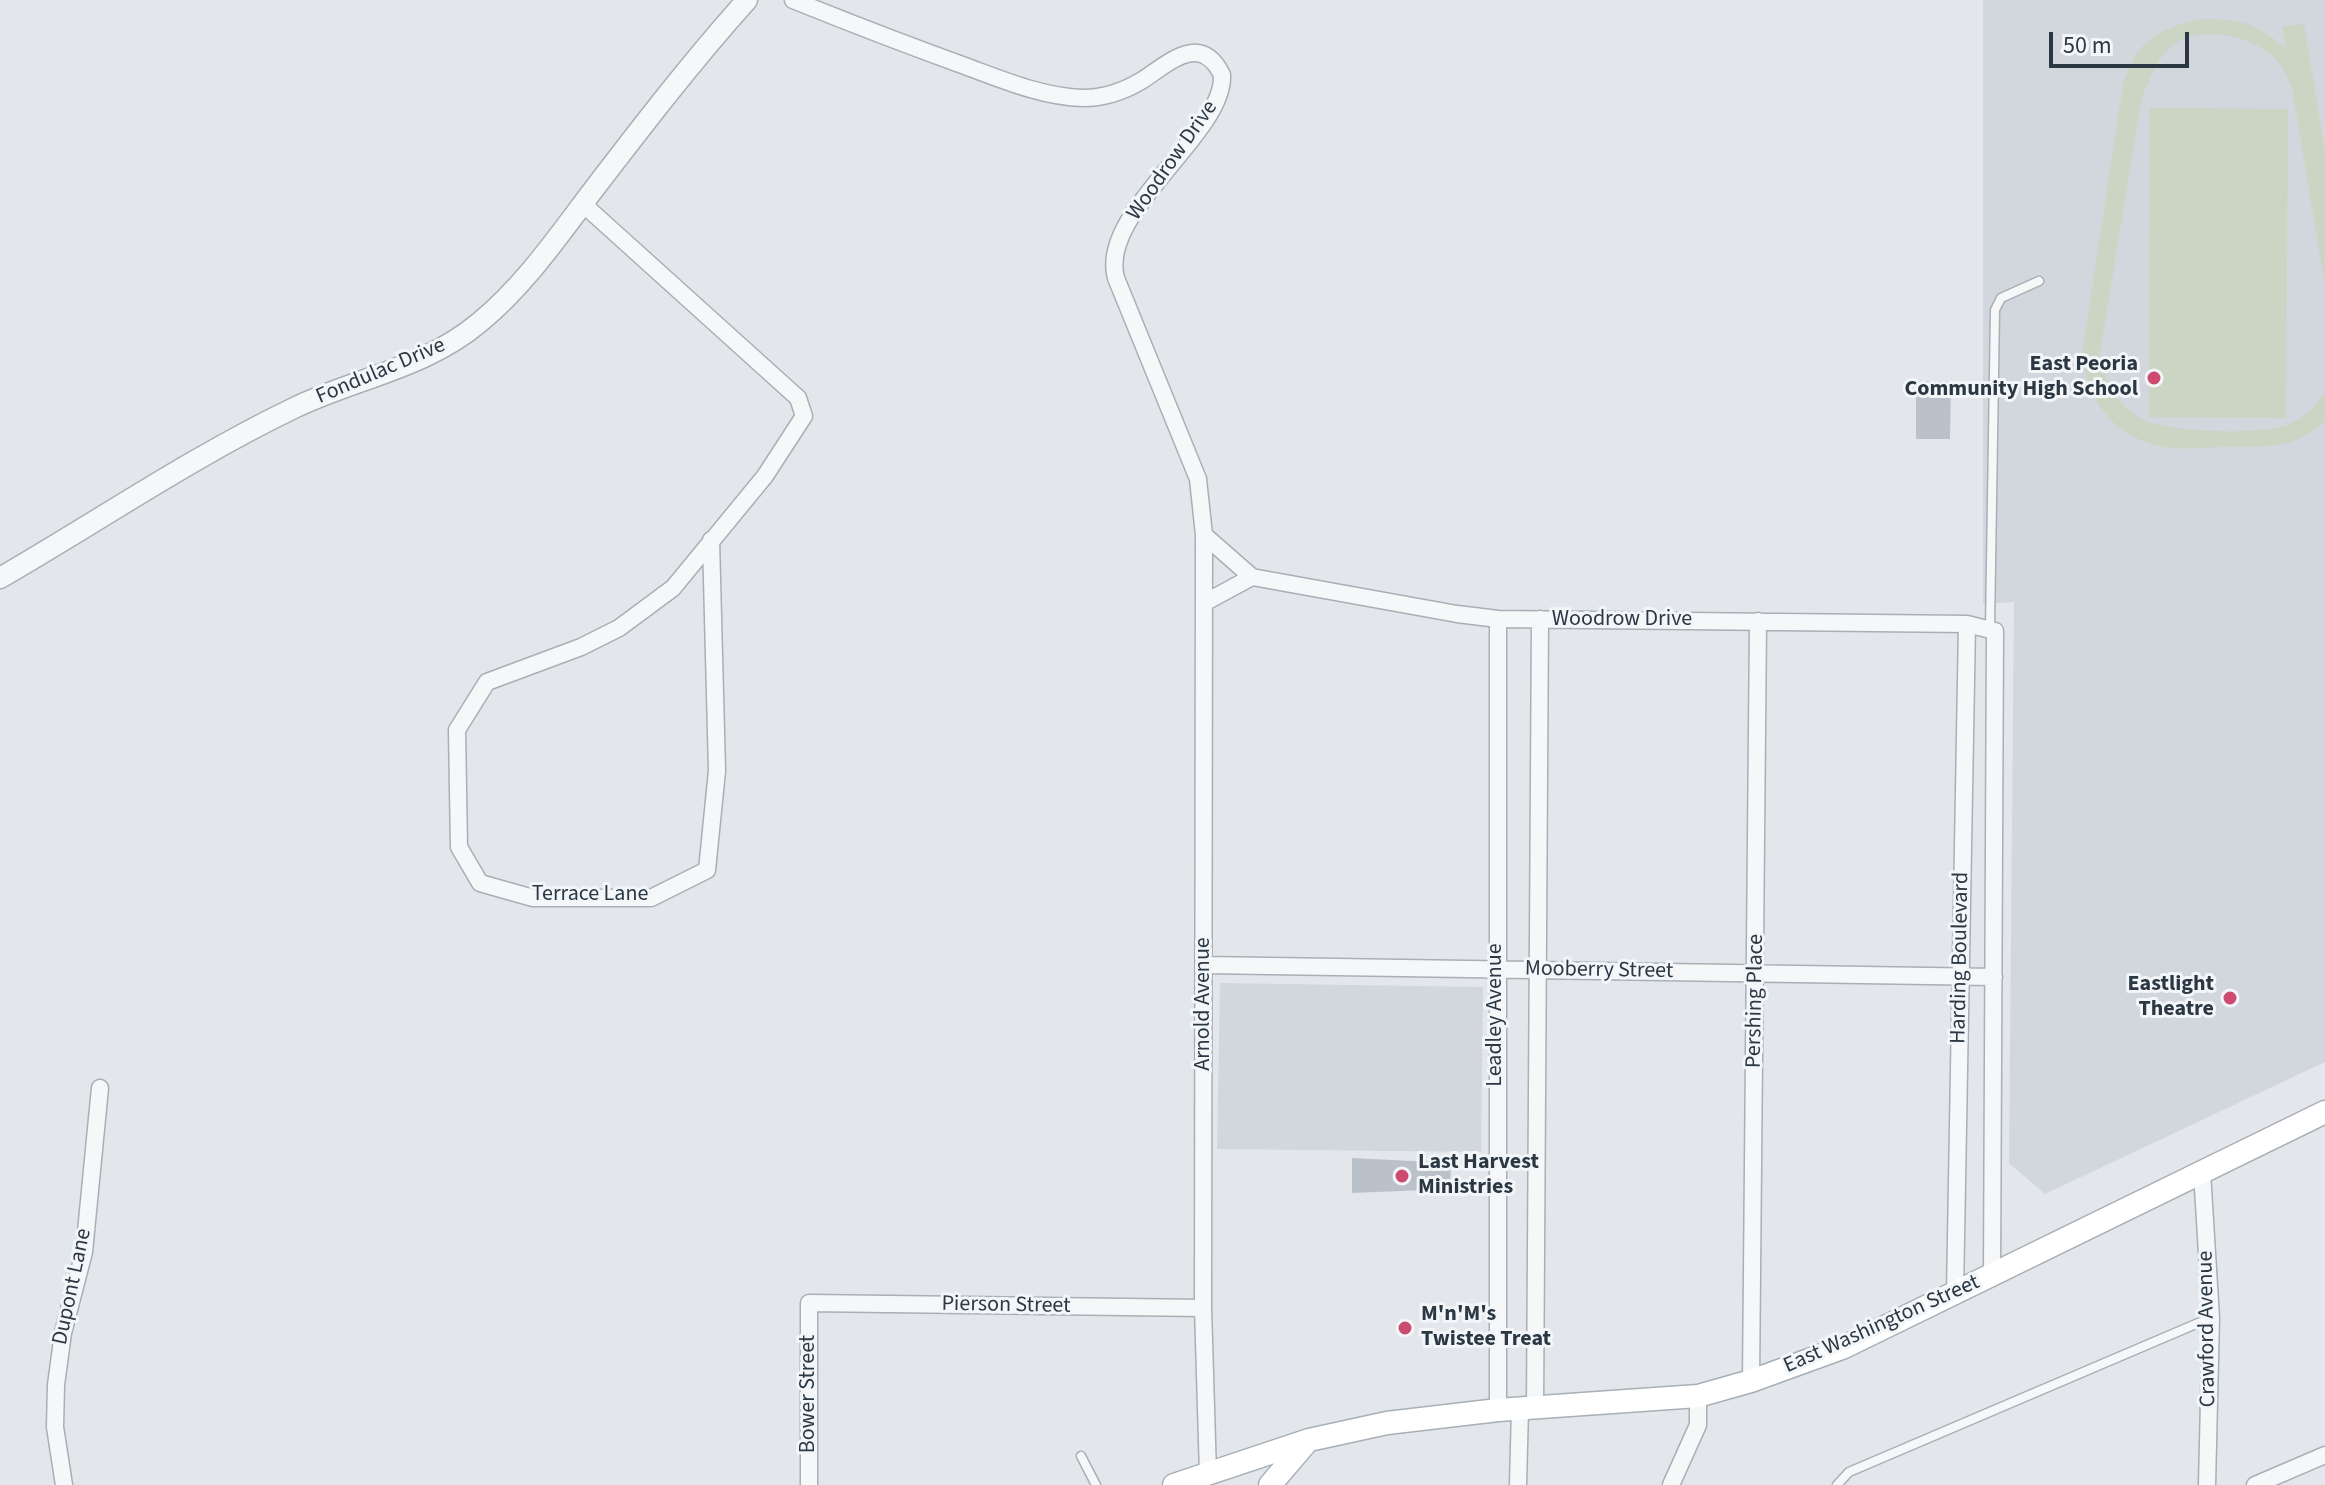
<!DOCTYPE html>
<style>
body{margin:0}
#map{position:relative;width:2325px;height:1485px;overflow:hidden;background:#e3e7eb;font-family:"Source Sans 3",sans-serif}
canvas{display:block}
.scale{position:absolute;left:2049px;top:32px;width:140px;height:36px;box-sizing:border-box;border:4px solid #2b3743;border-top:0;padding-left:10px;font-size:24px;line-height:28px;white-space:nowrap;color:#2b3743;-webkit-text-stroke:6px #f3f6f8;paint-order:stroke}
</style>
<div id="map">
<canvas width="2325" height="1485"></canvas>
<div class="scale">50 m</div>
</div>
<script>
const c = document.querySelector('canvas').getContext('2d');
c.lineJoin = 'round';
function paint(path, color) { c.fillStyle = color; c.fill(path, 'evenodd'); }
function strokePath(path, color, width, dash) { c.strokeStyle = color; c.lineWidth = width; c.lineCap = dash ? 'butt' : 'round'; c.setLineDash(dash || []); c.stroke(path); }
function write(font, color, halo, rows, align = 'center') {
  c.font = font + ' "Source Sans 3",sans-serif'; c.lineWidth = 6; c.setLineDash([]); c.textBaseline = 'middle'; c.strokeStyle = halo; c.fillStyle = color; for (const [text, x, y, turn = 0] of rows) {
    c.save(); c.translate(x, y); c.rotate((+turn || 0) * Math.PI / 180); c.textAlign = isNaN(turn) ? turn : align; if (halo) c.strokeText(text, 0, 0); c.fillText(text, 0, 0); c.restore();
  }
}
paint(new Path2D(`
 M1983 0H2325V1062L2045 1194 2009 1163 2014 602 1983 604Z
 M1220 983 1483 987 1481 1152 1217 1149Z`), '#d1d7dd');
paint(new Path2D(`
 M2200 19C2242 19 2253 22 2286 48L2282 26 2304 24 2325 151V285L2292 87C2288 80 2285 70 2280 64 2259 37 2206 24 2176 43 2159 53 2150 79 2142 96L2099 359C2106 382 2118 405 2140 418 2166 433 2255 435 2285 426 2302 420 2318 407 2325 390V421C2293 450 2268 446 2227 447 2206 447 2179 451 2159 446 2110 434 2089 400 2082 354L2123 85C2139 39 2153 31 2200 19Z
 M2150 108 2288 109 2286 418 2149 417Z`), '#cbd5c4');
paint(new Path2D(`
 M1916 381H1951L1950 439H1916Z
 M1352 1158 1451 1163 1450 1189 1352 1193Z`), '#bac1c8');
const service = new Path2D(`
 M1990 627 1995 310 2001 298 2039 281
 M1081 1456 1096 1485
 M1837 1485 1849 1472 2210 1318`);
const minor = new Path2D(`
 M793 0C850 23 907 45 965 66 1003 80 1043 97 1083 98 1103 98 1124 91 1141 81 1167 65 1200 30 1222 75 1225 134 1098 212 1116 278L1198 479 1204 535 1203 1308 1208 1474
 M583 204 798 398 804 416 765 476 673 588 619 628 581 647 487 682 457 730 459 847 480 883 533 898H651L707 870 717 771 711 540
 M1204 535 1252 577 1457 614 1498 619 1967 624 1995 631 1992 1275
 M1204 603 1252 577
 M1498 619V1410
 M1204 965 1994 977
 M2202 1172 2211 1318 2207 1485
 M1955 1293 1967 624
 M1751 1381 1758 621
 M1535 1408 1540 619
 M64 1485 55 1427 56 1385 63 1333 84 1252 100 1088
 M809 1485V1303L1203 1308
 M1518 1485 1520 1409
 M1671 1485 1698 1425V1396
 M2255 1485 2325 1455`);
const tertiary = new Path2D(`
 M0 578C97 522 192 457 294 408 356 378 426 368 480 322 525 285 559 235 594 189 643 125 693 60 747 0`);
const secondary = new Path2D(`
 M1174 1485 1309 1440 1387 1423 1498 1410 1698 1396 1751 1381 1842 1348 2325 1112
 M1270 1485 1305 1444`);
strokePath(service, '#a8afb5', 11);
strokePath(minor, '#a8afb5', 19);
strokePath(tertiary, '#a8afb5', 23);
strokePath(secondary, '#a8afb5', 25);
strokePath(service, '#f6f7f9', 8);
strokePath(minor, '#f6f7f9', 16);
strokePath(tertiary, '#f6f7f9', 20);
strokePath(secondary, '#fff', 22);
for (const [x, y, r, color] of [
 [2154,378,8,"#cd4b70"],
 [2230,998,8,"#cd4b70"],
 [1402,1176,8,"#cd4b70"],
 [1405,1328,8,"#cd4b70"]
]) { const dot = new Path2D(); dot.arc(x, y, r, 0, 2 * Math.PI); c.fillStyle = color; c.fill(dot); strokePath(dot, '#f3f6f8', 3); }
write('22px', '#2b3743', '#f3f6f8', [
 ["Woodrow Drive",1173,161,-55],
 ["Fondulac Drive",381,372,-23],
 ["Woodrow Drive",1622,620],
 ["Terrace Lane",590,895],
 ["Harding Boulevard",1961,958,-89],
 ["Mooberry Street",1599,971,1],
 ["Pershing Place",1756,1001,-89],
 ["Arnold Avenue",1204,1004,-90],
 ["Leadley Avenue",1496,1015,-90],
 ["Dupont Lane",73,1287,-78],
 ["Pierson Street",1006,1306,1],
 ["East Washington Street",1882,1325,-24],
 ["Crawford Avenue",2208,1329,-91],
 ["Bower Street",809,1394,-90]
]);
write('bold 22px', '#2b3743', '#f3f6f8', [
 ["East Peoria",2138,365],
 ["Community High School",2138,390],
 ["Eastlight",2214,985],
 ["Theatre",2214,1010],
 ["Last Harvest",1418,1163,"left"],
 ["Ministries",1418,1188,"left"],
 ["M'n'M's",1421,1315,"left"],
 ["Twistee Treat",1421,1340,"left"]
], 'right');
</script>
